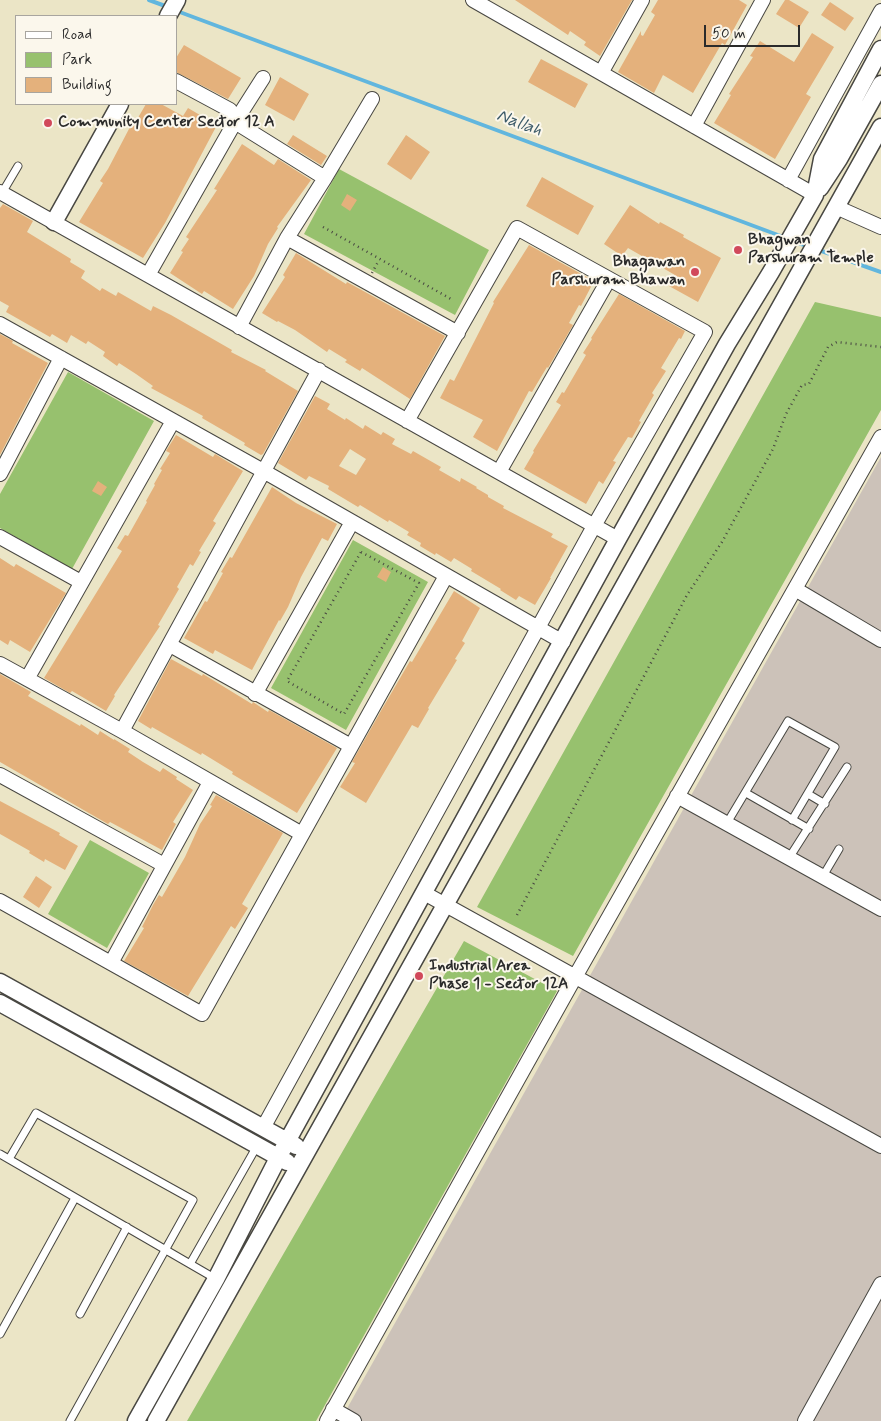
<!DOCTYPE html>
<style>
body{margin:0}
#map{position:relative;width:881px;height:1421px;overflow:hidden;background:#ebe5c6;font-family:Mynerve,sans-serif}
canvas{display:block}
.legend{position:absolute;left:15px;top:15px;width:162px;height:90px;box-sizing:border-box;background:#fbf7ec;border:1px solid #a8a59f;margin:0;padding:6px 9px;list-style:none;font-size:15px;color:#2b2b2b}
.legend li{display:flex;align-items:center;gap:10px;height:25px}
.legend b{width:25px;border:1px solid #a8a59f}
.scale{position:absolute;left:704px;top:25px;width:96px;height:22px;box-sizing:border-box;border:2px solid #2b2b2b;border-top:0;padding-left:6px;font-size:15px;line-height:18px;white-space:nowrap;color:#2b2b2b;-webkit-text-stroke:4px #fbf7ec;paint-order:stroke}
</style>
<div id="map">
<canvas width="881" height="1421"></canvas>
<ul class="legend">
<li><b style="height:6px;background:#fff"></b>Road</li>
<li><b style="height:14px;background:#97c16e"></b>Park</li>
<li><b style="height:14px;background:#e4b17c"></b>Building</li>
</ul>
<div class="scale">50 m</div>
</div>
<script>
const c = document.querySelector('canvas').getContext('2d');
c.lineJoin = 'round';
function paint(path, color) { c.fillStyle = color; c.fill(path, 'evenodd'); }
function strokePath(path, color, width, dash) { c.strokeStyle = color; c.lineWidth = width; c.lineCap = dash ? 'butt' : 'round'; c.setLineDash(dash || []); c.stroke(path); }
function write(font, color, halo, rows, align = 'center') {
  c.font = font + ' Mynerve,sans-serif'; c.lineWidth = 4; c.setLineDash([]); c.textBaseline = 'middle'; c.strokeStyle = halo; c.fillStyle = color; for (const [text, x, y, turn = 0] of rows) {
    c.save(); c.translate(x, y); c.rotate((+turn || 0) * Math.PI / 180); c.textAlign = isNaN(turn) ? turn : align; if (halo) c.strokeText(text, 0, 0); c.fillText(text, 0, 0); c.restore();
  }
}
paint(new Path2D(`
 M881 457V1421H340Z`), '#ccc2b9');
paint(new Path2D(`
 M339 169 489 250 455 315 304 234Z
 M815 302 881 317V410L573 956 477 907Z
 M68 372 154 421 72 569 0 528V494Z
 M353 540 428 582 346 730 271 688Z
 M90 840 149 873 107 948 48 914Z
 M464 941 557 991 316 1421H187Z`), '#97c16e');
strokePath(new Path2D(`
 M149 0 168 7
 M177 11 786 238
 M793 241 810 247
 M816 249 881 272`), '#61b6de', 4);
paint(new Path2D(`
 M515 0H632L600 56 584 45 586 42 570 31 568 35Z
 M658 0H739L747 5 725 45 722 43 693 93 663 75 654 93 618 72 641 31V35L643 36 655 15 651 12Z
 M785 0H789L809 12 799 28 776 14Z
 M830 2 854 18 845 31 821 15Z
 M812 33 834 47 806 94 811 97 775 159 714 123 731 95 729 94 753 57 750 56 760 41 794 62Z
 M184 45 241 78 228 99 176 72V58Z
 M541 59 588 84 575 108 528 82Z
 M280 77 309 94 294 121 265 105Z
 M146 104H161L183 116 188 108 217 125 165 223 143 258 79 222 103 183 100 181 108 169 130 127 132 128Z
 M293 135 327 156 321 165 287 144Z
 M406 135 430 152 411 180 387 164Z
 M242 144 274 165 278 159 311 180 277 227 278 228 268 244 254 276 233 309 204 291 202 294 170 273 183 252 181 251 189 239 186 237 217 190 214 189Z
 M542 177 594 206 578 235 526 206Z
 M347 194 357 200 350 211 341 205Z
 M3 204 33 221 27 232 71 259 70 262 85 271 81 278 100 291 102 288 116 296 118 292 151 311 153 306 171 315 232 350 231 352 266 370 265 371 298 391 263 454 261 455 244 445 245 443 202 418 203 416 151 388 153 386 136 374 119 363 117 366 103 356 105 352 88 341 86 344 71 335 67 343 52 334 50 337 6 312 9 306 0 301V208Z
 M630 205 659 224 660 222 684 235 683 237 721 258 698 302 669 286 675 275 628 248 622 256 604 244Z
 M529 245 594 281 581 306 579 305 569 323 573 325 548 368 547 367 532 392 529 391 497 451 473 437 483 420 440 398 450 379 454 381 494 303 493 302Z
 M296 253 346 284 347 282 445 336 410 399 362 368 360 371 345 362 347 360 329 349 327 352 295 330 278 321 277 322 262 313 285 277 283 275Z
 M619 294 685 331 681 339 679 338 661 368 666 371 652 393 654 395 639 421 641 422 632 438 628 437 613 461 616 462 603 484 599 481 586 504 524 469 534 452 533 451 561 405 556 402 562 392 564 393 586 355 583 353 592 339 591 338Z
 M0 334 13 341 12 343 48 363 0 455Z
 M315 396 330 404 327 409 345 420 346 418 363 429 365 425 381 435 383 432 395 439 392 444 411 454 413 451 441 467 439 470 460 482 461 478 477 487 476 488 488 495V497L504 506 503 508 553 534 551 537 568 546 550 578H551L535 605 519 596 516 600 500 590 501 589 471 571 472 569 454 558 451 562 436 553 435 555 420 546 421 543 407 535 409 532 389 520 388 522 360 505 358 507 328 489 329 486 309 476 306 480 278 463ZM350 449 366 459 356 475 339 466Z
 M176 435 213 457 215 454 243 471 213 521 216 523 199 551 201 552 193 566 190 564 177 587 179 589 158 625 160 626 114 695 115 696 106 711 72 691 70 693 44 678 122 551 117 548 125 535 128 536 147 502 146 501 155 485 154 484 162 470 160 469 170 453 166 451Z
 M98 481 107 487 101 496 92 491Z
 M272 487 296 503 337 524 328 541 322 538 301 577 288 607 280 621 279 620 252 670 215 650 213 654 184 638 205 601 207 602 223 573 221 572 230 557 232 558Z
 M0 558 14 567 16 564 66 593 30 652 10 640 8 645 0 640Z
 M383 567 391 572 386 582 377 577Z
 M454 591 480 608 462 641 465 643 455 659 457 660 428 708 429 709 418 728 412 725 366 803 340 787 355 763 352 762 382 709 410 661 412 662Z
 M171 659 202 676 203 674 252 704 253 702 268 712 269 710 337 748 297 813 232 774 233 772 202 753 201 755 152 727 151 729 138 721Z
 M0 674 31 692 28 696 80 726 81 724 98 735 100 731 114 740V739L130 749 128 752 143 762 160 772 163 768 177 777 176 779 193 790 173 822 176 824 162 850 110 822 108 824 0 762Z
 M216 795 283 833 242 904 248 908 235 929 231 926 188 996 124 961 144 928 142 927 153 905 159 895 162 897 185 857 200 824 212 806 210 805Z
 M0 801 60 833 59 835 78 846 65 870 45 859 44 862 29 853 30 851 0 834Z
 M36 876 52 887 39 908 23 897Z`), '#e4b17c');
const service = new Path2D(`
 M2 193 18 166
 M746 793 809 829
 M808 794 825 804
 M727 823 788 721 835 747 792 820
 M789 858 847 767
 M823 876 839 849
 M0 1154 216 1279
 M9 1159 36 1113 193 1200 70 1421
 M190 1264 257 1146
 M80 1314 127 1227
 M0 1334 75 1198`);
const minor = new Path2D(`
 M473 0 815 195
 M601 73 642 0
 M176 81 230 110 235 122 263 78
 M694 126 763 0
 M325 178 372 99
 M788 180 881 11
 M0 192 618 539
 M836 207 881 227
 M287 238 458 333
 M148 275 235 122 325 178 287 238 239 327
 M0 324 265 472 563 642
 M499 472 609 279
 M0 474 61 358
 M0 537 81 582
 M795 589 881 640
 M170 645 351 746
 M0 664 122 731 302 834
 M27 679 173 421
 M255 694 352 522
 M122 731 319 370
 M0 775 164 865
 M677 796 881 909
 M424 893 881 1146
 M0 901 202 1014 446 576
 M111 963 210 782
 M263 1128 594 526 705 332 517 228 407 421
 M333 1409 354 1421
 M327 1421 575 977 881 437
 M805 1421 881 1284`);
const tertiary = new Path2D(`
 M168 16 177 0
 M820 188 839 159 881 84
 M54 222 120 104
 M0 982 296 1146
 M0 1003 287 1162
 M136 1421 216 1279 278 1158 618 539 727 344 771 272 815 195 822 159 881 49
 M156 1421 881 127`);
strokePath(service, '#484742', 9);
strokePath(minor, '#484742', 16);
strokePath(tertiary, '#484742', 19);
strokePath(new Path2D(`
 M323 227 451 299
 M372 273 379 260
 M361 552 419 583 344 714 287 681Z
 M517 915 687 595 722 542 773 449 786 414 802 385 809 384 828 347 837 342 881 347`), '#484742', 2.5, [1, 4]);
strokePath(service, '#fff', 7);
strokePath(minor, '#fff', 14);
strokePath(tertiary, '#fff', 16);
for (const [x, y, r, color] of [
 [48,123,5,"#d1495b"],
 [738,250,5,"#d1495b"],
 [695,272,5,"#d1495b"],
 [419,976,5,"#d1495b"]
]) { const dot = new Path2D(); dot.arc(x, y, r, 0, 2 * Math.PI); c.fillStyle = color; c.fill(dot); strokePath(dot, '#fbf7ec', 2); }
write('bold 16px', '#2b2b2b', '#fbf7ec', [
 ["Community Center Sector 12 A",58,123],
 ["Bhagwan",748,241],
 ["Parshuram Temple",748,259],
 ["Bhagawan",685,263,"right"],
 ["Parshuram Bhawan",685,281,"right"],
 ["Industrial Area",429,967],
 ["Phase 1 - Sector 12A",429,985]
], 'left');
write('italic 18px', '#3e5c6a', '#fbf7ec', [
 ["Nallah",519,124,21]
]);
</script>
